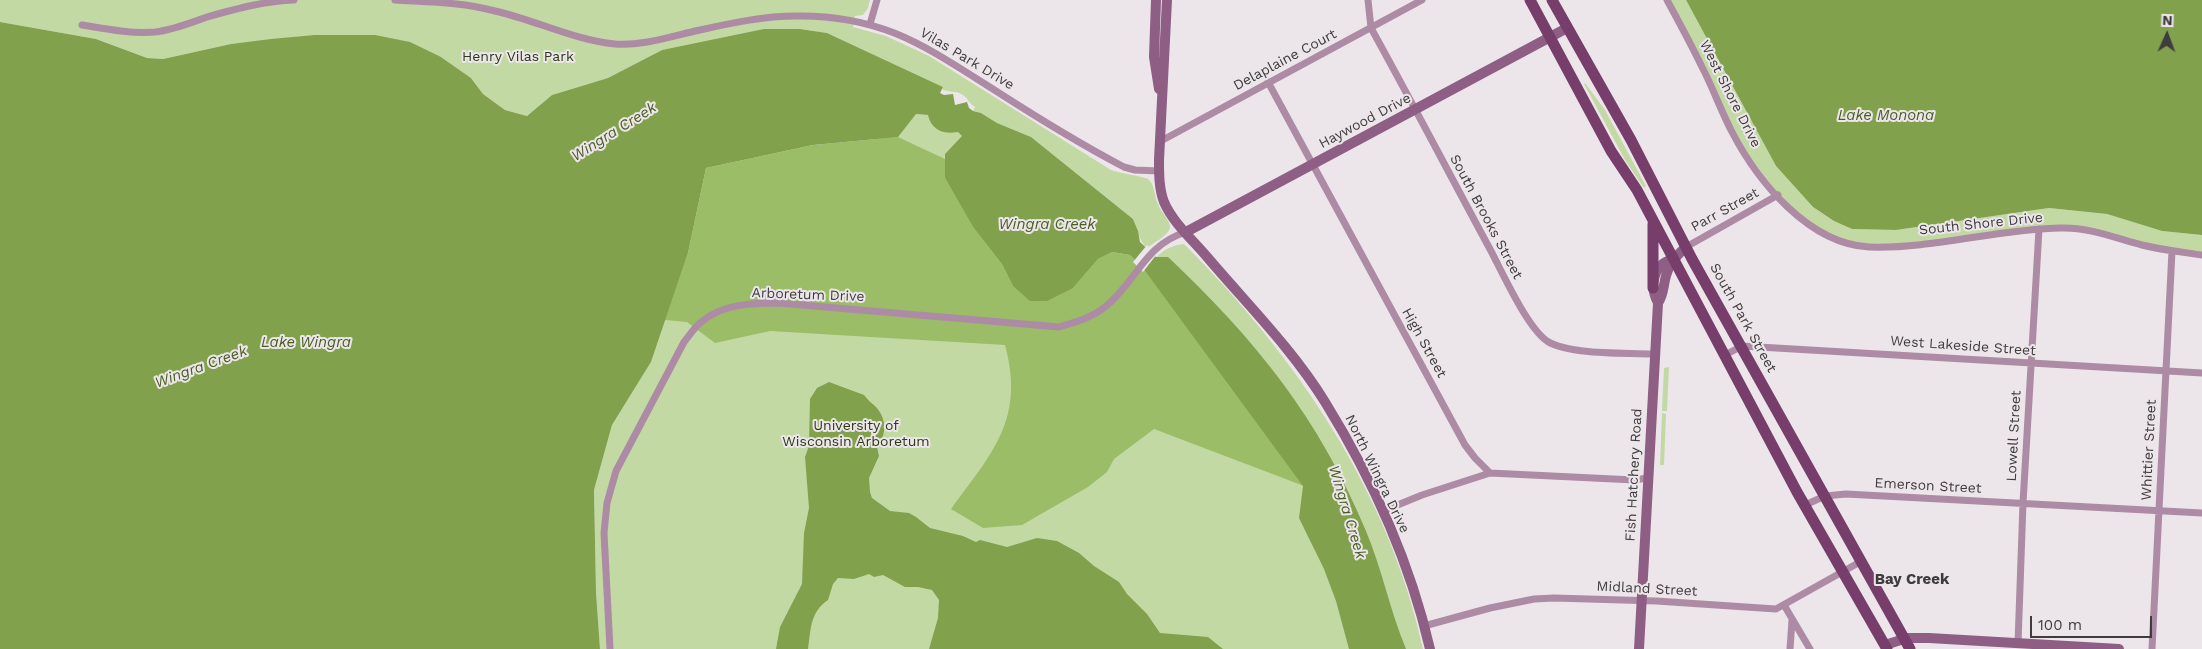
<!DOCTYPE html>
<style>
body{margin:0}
#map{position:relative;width:2202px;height:649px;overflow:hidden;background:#ece6ea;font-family:"Work Sans",sans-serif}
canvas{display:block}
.north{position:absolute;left:2142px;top:10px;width:50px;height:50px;-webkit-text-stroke:4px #ece6ea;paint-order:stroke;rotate:2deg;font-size:14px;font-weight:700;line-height:20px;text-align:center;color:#3e3c3d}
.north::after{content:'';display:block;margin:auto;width:18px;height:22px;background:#3e3c3d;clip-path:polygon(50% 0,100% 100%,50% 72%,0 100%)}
.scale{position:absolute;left:2030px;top:616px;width:122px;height:22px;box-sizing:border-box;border:2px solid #3e3c3d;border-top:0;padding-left:6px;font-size:15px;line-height:18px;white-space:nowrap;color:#3e3c3d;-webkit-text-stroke:4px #ece6ea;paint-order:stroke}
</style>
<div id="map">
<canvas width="2202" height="649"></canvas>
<div class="north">N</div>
<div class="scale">100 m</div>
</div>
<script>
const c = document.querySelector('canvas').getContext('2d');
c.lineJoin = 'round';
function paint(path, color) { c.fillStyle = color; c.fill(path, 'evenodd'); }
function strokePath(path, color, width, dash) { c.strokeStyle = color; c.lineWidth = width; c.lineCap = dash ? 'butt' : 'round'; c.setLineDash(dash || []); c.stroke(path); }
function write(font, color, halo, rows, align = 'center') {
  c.font = font + ' "Work Sans",sans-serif'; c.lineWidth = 4; c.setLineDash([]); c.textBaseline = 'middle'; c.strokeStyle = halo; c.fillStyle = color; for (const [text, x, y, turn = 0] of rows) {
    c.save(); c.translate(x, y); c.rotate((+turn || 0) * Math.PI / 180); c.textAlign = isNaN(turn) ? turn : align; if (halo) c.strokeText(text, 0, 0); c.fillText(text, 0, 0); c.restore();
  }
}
paint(new Path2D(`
 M0 0H870L868 8 863 15 855 16 853 27 886 36 929 56 1111 170C1119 173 1146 177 1148 179 1155 184 1154 197 1158 204 1160 211 1171 221 1170 228 1168 236 1153 243 1147 248 1139 241 1138 230 1133 219L1031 137 997 123 981 113 973 111 975 107C969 104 968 98 963 95 956 90 948 93 942 89L943 87 827 33 800 29 662 50 608 78 552 95 527 116 505 110 483 94 471 78 441 57 314 35 231 44 163 59 147 58 96 39 0 22Z
 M1667 0H1686L1776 166 1813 207 1834 221 1852 229 1896 230 2049 208 2107 214 2162 231 2202 235V255L2062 228 1876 247 1826 236 1778 195 1733 134Z
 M1585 83 1605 110 1646 186 1644 188 1625 160 1584 84Z
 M916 114 929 115C931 131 943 133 958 132L963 136 945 154 1145 271C1157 256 1164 246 1184 244 1296 356 1389 492 1423 649H600L596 592 594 490 612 425 651 362 688 253Z
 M1669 367 1667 411H1662L1664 368Z
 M1662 413 1666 414 1664 465H1660Z`), '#c3d9a4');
paint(new Path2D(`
 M898 137 945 159V178L973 227 1002 264 1013 286 1073 288 1098 259 1112 252 1130 255 1145 271 1304 486 1154 429 1114 459 1107 472 1088 487 1022 525 983 528 951 509C993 452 1025 419 1005 345L770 331 715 343 687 322 665 320 688 253 706 168 813 145Z`), '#9cbd67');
paint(new Path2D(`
 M1686 0H2202V235L2162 231 2107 214 2049 208 1896 230 1852 229 1834 221 1813 207 1776 166Z
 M0 22 96 39 147 58 163 59 231 44 271 39 314 35H375L410 42 441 57 471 78 483 94 505 110 527 116 552 95 608 78 662 50 764 29H800L827 33 943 87 940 93 944 95 953 94 955 105 967 102 969 108 973 111 981 113 997 123 1031 137 1133 219 1138 231 1140 242 1156 257H1168C1256 340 1319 418 1366 531 1382 569 1390 611 1406 649H1349L1336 601 1324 569 1299 518 1303 486 1145 271 1130 255 1112 252 1098 259 1073 288 1047 301H1030L1013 286 1002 264 973 227 945 178V154L962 136 958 132C944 135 931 130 928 115L916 114 898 137 813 145 706 168 688 253 651 362 612 425 594 490 596 592 600 649H0Z
 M829 382 864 395C868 400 870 402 875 406 887 418 887 435 877 447L879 456 869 478 870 492 872 498 890 511 909 513 916 517 930 528 963 536 976 542 980 540 1007 547 1037 538 1057 541 1079 553 1094 566 1119 582 1127 594 1147 614 1160 633 1208 637 1223 649H929L938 618 939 600 932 590 918 587H905L883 575 874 577 869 574 854 579 838 578 833 584 828 600C810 612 811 629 808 649H776L780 627 802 584 804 533 809 508 805 457 809 446 810 399 817 388Z`), '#81a14c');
paint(new Path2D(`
 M1147 245 1157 254 1143 272 1133 262Z`), '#ece6ea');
strokePath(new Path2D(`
 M395 0C428 2 462 2 495 11 535 20 574 40 615 44 644 46 672 36 700 30 731 23 764 16 796 16 884 15 926 47 996 91 1038 118 1080 144 1124 167L1135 170 1159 171
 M1368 0 1371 28C1412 102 1451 177 1491 251 1503 274 1527 327 1547 341 1568 355 1629 353 1655 354
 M1667 0C1679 22 1691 44 1702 67 1713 88 1721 111 1732 132 1758 182 1809 244 1869 247 1933 249 1997 229 2061 228 2089 227 2115 238 2142 245 2162 250 2182 252 2202 255
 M870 24 877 0
 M82 25C106 29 131 34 155 32 173 30 190 23 207 17 236 9 264 1 294 0
 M1268 82 1465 445 1475 458 1490 473 1634 480 1648 478
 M1159 142 1422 0
 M1686 247 1778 195
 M1725 355 1742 346 2202 373
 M1805 505 1825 496 1846 494 2202 513
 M1383 511 1422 495 1490 473
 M1784 605 1810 649
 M1424 626 1490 608 1534 599 1554 598 1656 601 1776 609 1860 562
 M2018 643 2023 503 2039 229
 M610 649 604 533 607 503 616 471 684 342C689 336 694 328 700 323 721 304 751 303 778 303L1059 327C1076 322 1091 318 1105 307 1137 281 1144 245 1186 232
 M1790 649 1792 620
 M2152 649 2172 251`), '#ad8ba5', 7);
strokePath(new Path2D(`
 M1156 0 1154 57 1159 89
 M1167 0 1159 160C1159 174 1159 189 1164 202 1173 223 1194 241 1208 258 1248 305 1293 350 1325 402 1372 478 1410 562 1430 649
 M1186 232 1567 28
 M1658 303C1663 296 1663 289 1665 280 1668 265 1675 257 1686 247
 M1885 645 1907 638H1929L2119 649
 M1639 649 1658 303C1649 286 1653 264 1673 259`), '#8e5e84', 10);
strokePath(new Path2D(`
 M1530 0 1611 151 1637 190 1797 492 1887 649
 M1552 0 1631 140 1692 259 1910 649
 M1653 224V288`), '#773e6c', 11);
write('14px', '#2b3915', '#ece6ea', [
 ["Henry Vilas Park",518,57],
 ["University of",856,426],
 ["Wisconsin Arboretum",856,442]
]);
write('14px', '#3e3c3d', '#ece6ea', [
 ["Vilas Park Drive",967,59,31],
 ["Delaplaine Court",1285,60,-28],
 ["West Shore Drive",1730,94,63],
 ["Haywood Drive",1365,121,-28],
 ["Parr Street",1725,210,-29],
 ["South Brooks Street",1486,217,62],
 ["South Shore Drive",1981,224,-6],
 ["Arboretum Drive",808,295,2],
 ["South Park Street",1743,318,61],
 ["High Street",1424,343,61],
 ["West Lakeside Street",1963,346,4],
 ["Lowell Street",2014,436,-87],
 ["Whittier Street",2149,450,-87],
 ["North Wingra Drive",1377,474,64],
 ["Fish Hatchery Road",1634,475,-87],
 ["Emerson Street",1928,486,3],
 ["Midland Street",1647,589,3]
]);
write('italic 15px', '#485e22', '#ece6ea', [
 ["Lake Monona",1886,116],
 ["Wingra Creek",614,132,-32],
 ["Wingra Creek",1047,225],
 ["Lake Wingra",306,343],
 ["Wingra Creek",201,367,-20],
 ["Wingra Creek",1347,512,73]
]);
write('bold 15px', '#3e3c3d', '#ece6ea', [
 ["Bay Creek",1912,580]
]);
</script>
